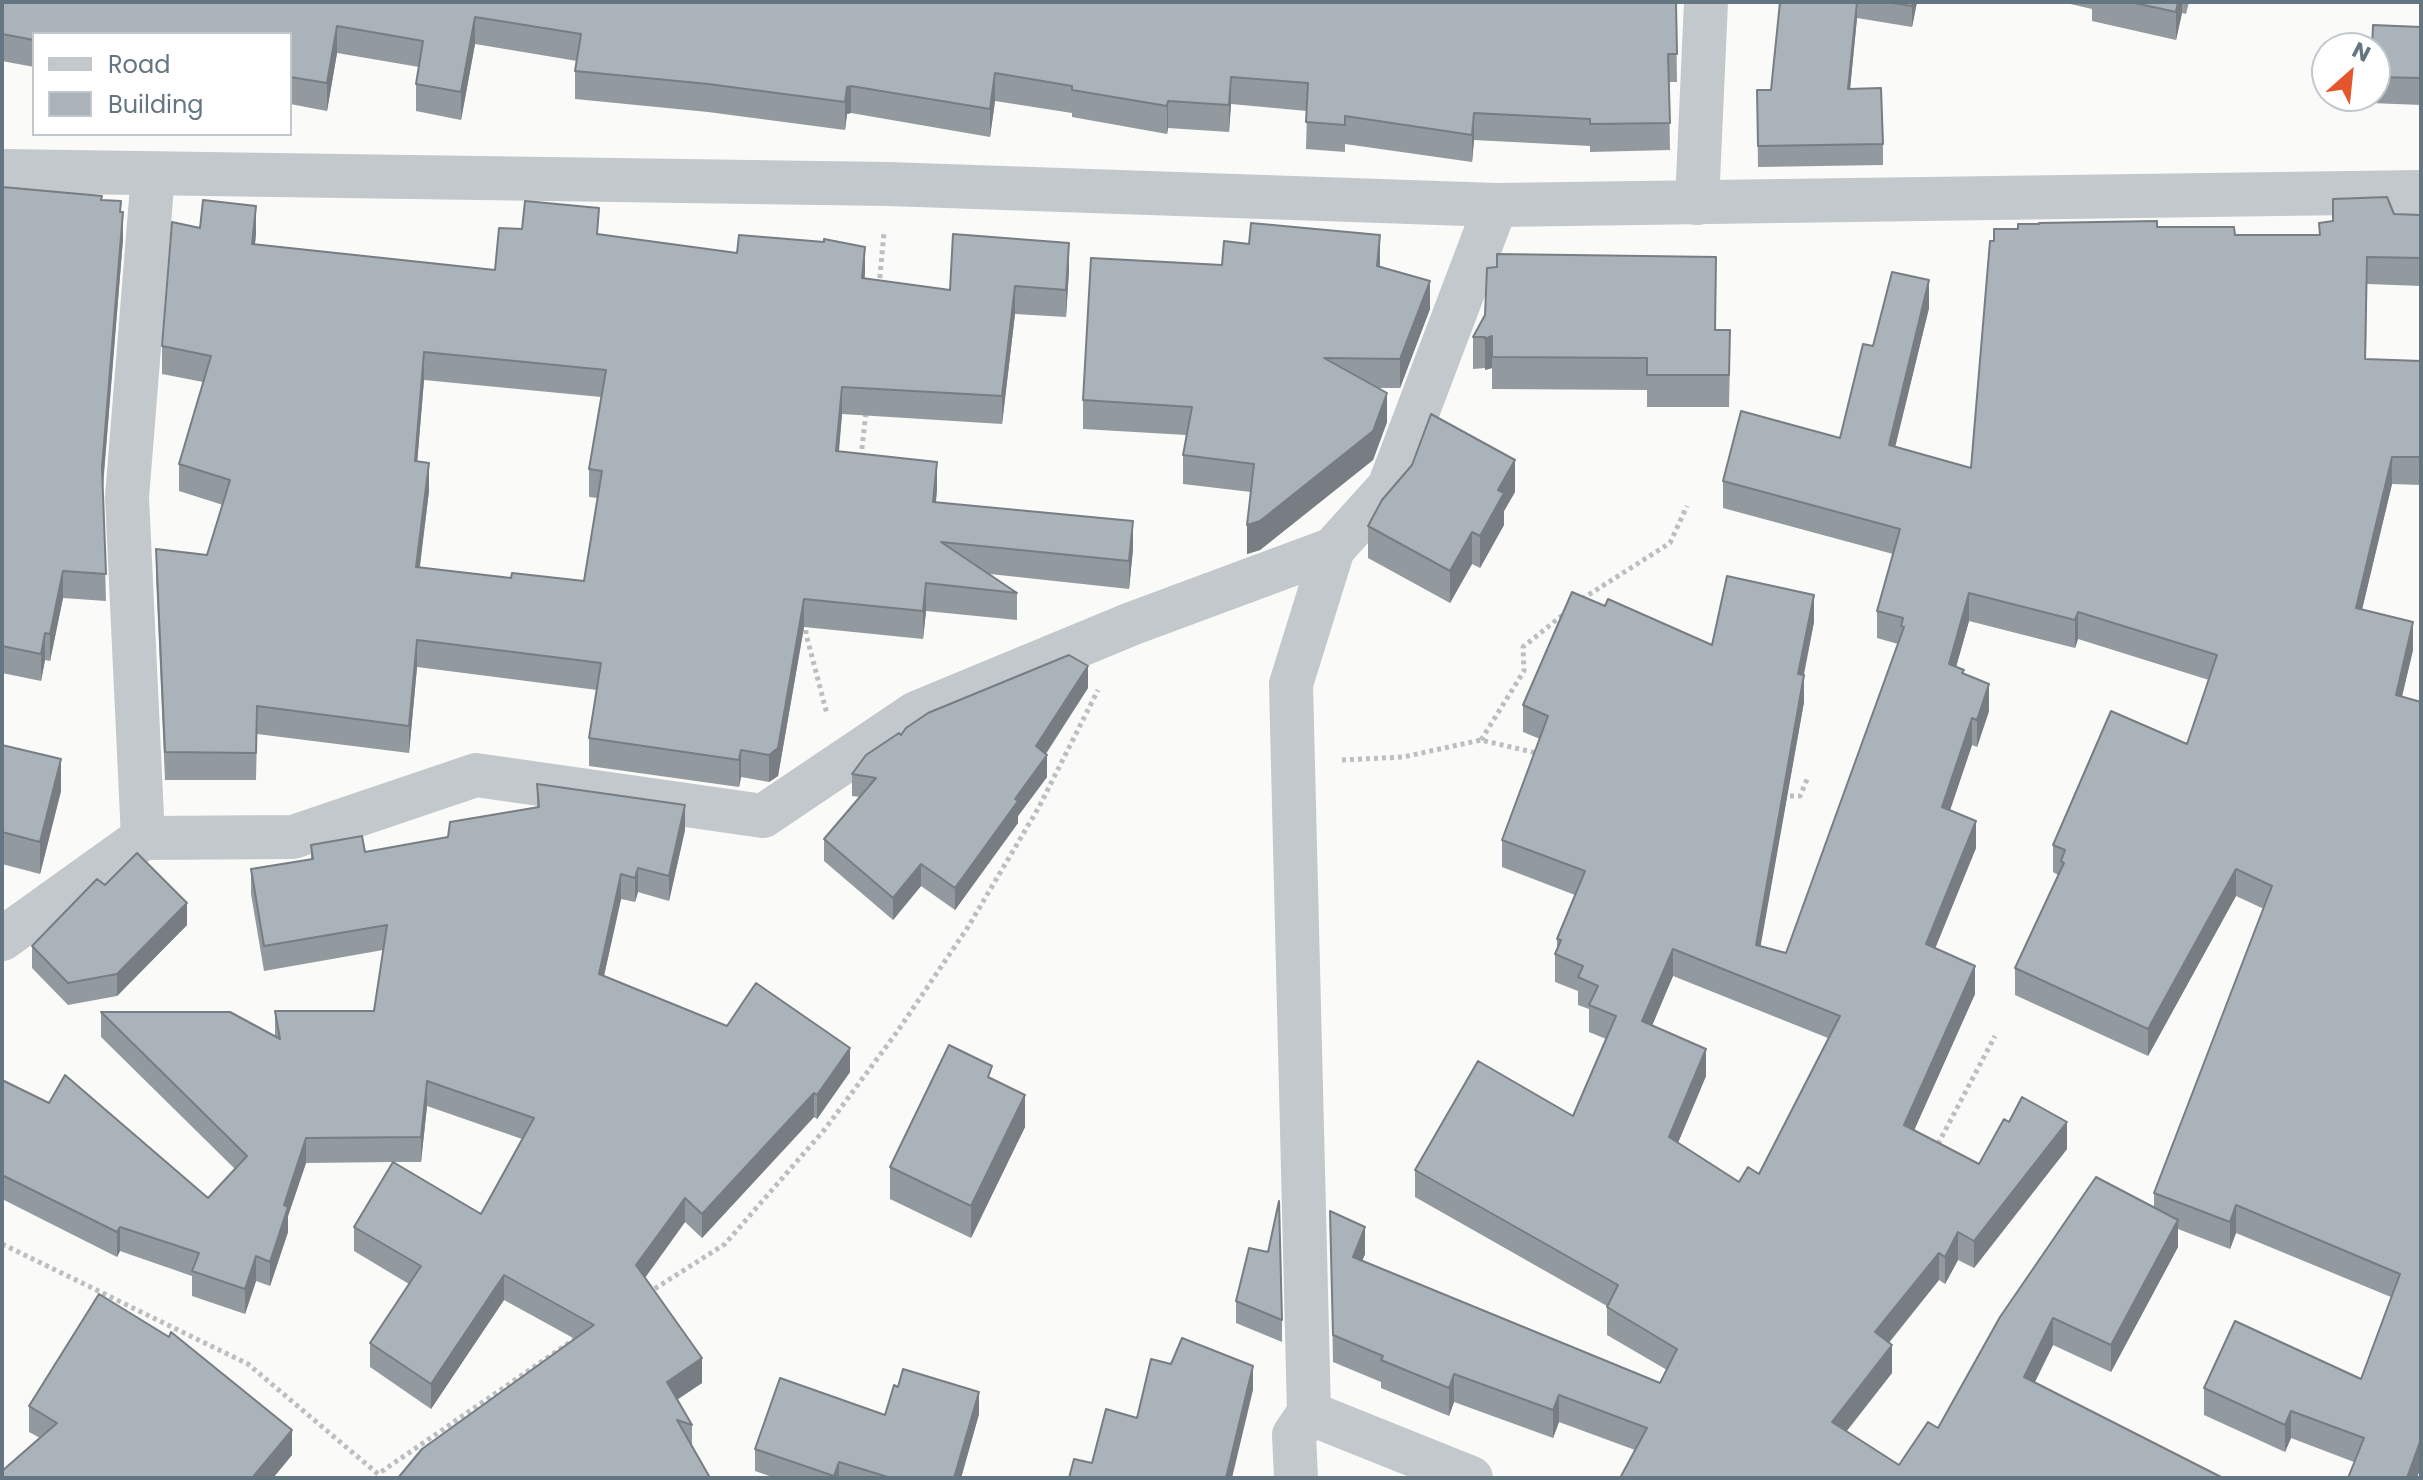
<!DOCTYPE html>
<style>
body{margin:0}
#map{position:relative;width:2423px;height:1480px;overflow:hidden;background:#fafaf8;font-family:Poppins,sans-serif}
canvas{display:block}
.frame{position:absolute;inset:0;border:4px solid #657683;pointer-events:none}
.legend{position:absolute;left:32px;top:32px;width:260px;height:104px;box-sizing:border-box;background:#fff;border:2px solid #c1c8cd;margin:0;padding:10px 14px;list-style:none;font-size:24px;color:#657683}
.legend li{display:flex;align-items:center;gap:16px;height:40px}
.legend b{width:40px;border:2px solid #c1c8cd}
.north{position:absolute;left:2311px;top:32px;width:80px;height:80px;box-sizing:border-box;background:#fff;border:2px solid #c1c8cd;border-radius:50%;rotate:27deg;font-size:22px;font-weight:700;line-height:32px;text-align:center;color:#657683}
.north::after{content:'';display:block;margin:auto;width:28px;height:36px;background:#e4572e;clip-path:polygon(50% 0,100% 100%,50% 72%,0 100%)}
</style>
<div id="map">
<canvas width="2423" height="1480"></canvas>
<div class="frame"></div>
<ul class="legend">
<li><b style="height:10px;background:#c3c8cc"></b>Road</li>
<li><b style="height:22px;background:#aab3b9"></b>Building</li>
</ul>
<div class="north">N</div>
</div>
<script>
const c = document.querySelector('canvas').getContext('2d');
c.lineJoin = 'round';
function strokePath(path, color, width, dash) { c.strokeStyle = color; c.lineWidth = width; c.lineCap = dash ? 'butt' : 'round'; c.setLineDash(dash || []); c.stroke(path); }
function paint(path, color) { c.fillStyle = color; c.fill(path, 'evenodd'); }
strokePath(new Path2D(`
 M879 286 884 233
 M861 457 866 412
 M1582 599 1670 543 1687 506
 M806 622V634L827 714
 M1481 740 1524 671 1523 647 1565 613
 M1342 760 1403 757 1481 740 1541 754
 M1782 796H1800L1808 777
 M1938 1144 1995 1036
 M2 1244 248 1364 378 1474 579 1336
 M648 1293 725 1244 825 1129 897 1032 968 927 1039 807 1098 690`), '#bbbfc2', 5, [4, 4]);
strokePath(new Path2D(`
 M1697 203 1706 2
 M143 838 127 497 153 174
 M2 939 143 838 293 837 476 775 763 816 916 713 1131 624 1333 549
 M1309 1413 1471 1478
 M1296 1478 1294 1435 1309 1413 1291 684 1333 549 1389 487 1496 205`), '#c3c8cc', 44);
strokePath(new Path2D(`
 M2 171 888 184 1496 205 2421 192`), '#c3c8cc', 44);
paint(new Path2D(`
 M2 2H1676L1677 82H1669L1670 150 1590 152V146L1474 140 1472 162 1345 144V152L1306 149 1307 111 1231 104 1229 132 1168 128 1167 134 1072 117V113L995 101 990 137 851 113 847 114 845 130 708 112 575 99V71L577 61 475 44 461 120 416 111V84L419 67 337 53 327 111 290 104V34H34V67L2 61Z
 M1780 2H1917L1912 27 1857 18 1850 89 1883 144V165L1758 167 1757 90H1771Z
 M2062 2H2189L2186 14 2182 13 2176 40 2092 21V9Z
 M2421 27V105L2371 103V96H2375V48Z
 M2 187 102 200 121 212 123 239 103 487 106 601 63 598 50 661 45 660 41 681 2 673Z
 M2394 214 2421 215V286L2367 284 2366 359 2421 361V485L2392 484 2362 609 2413 650 2402 696 2421 1467 2354 1462 2291 1438 2285 1452 2204 1415V1388L2361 1379 2391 1297 2236 1233 2230 1249 2178 1229V1247L2111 1372 2053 1345 2035 1382 2223 1478H1620L1635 1450 1559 1422 1553 1438 1454 1402 1449 1416 1381 1388V1382L1333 1362 1330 1211 1365 1254 1362 1261 1660 1383 1667 1370 1607 1335V1306L1415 1197V1170L1573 1116 1606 1039 1589 1032V1009L1578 1005V991L1555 982V954L1557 949V939L1575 895 1502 867V840L1540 739 1523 732V705L1605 606 1712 645 1814 622 1804 675V702L1760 946 1786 953 1898 644 1877 638V611L1893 554 1723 508V481L1840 438 1873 346 1929 308 1895 447 1971 468 2157 227 2235 235H2319V223ZM1969 621 2075 648 2078 639 2209 680 2187 744 2053 845V872L2058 875 2015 968V995L2148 1056 2236 896 2264 909 2154 1193V1207L1938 1428 1899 1465 1847 1431 1892 1373 1889 1343 1939 1280 1945 1284 1958 1260 1974 1268 2067 1149 1979 1164 1914 1130 1975 994 1935 948 1976 848 1950 810 1972 745 1977 747 1989 711 1964 674 1956 667ZM1673 976 1828 1038 1759 1174 1739 1182 1678 1143 1706 1076 1652 1026Z
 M200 228 256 233 255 245 495 270 599 234 864 278 950 290 1069 270 1066 317 1015 314 1002 424 842 414 839 452 937 489 936 502 1133 549 1129 589 990 574 1017 593V620L926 611 923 639 804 627 778 776 769 782 741 777 739 787 589 766V738L597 690 417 667 409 753 257 734 256 780H165L156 576V549L207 555 223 505 179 491V464L203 382 162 374V346ZM424 380 601 397 589 469V497L598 498 584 581 511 578 420 567 429 491 417 462Z
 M1222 265 1430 309 1400 388H1378L1387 422 1373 460 1260 550 1247 554 1251 492 1183 484V455L1186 435 1083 429V400Z
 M1716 330 1730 361 1729 407H1647V390L1492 389V368L1485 370V368L1473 369V337Z
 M1515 492 1504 511V525L1480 568 1472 564 1450 603 1368 558V526Z
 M1088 688 1046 754 1047 777 1018 816V823L955 910 921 886 893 920 824 861V839L860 797 852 796V774L901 735Z
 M2 745 61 791 40 874 2 864Z
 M537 784 685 830 669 901 638 892 635 902 621 899 604 976 727 1026 850 1072 817 1119 814 1117 702 1238 685 1222 645 1278 702 1383 677 1400 692 1425V1445L709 1478 575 1339 504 1300 431 1409 370 1367V1343L409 1284 354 1251V1227L393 1162 306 1163 288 1216V1232L270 1286 256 1281 245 1314 192 1296V1276L120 1251 117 1257 2 1199V1080L208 1198 235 1169 101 1037V1012L275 1036V1011H374L383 950 264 971 251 894V869L311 859V845L365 852 448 837 537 807ZM427 1106 522 1139 481 1214 394 1162H421Z
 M105 885 187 925 117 996 68 1005 32 968V946Z
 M992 1079 1025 1127 971 1238 890 1199V1167Z
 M1236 1301 1282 1320V1342L1236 1323Z
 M29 1406 292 1455 273 1478H2L40 1438 29 1432Z
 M979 1414 961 1478H775L755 1471V1449L885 1415Z`), '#929a9f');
paint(new Path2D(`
 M1857 2V18L1848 110V89Z
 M1913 2H1917L1912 27V6Z
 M2178 2H2182V13L2176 40V12Z
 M475 17V44L461 120V92Z
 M337 26V53L327 111V83Z
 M995 73V101L990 137V109Z
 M1231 77V104L1229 132V105Z
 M851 86V113L847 114 845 130V102L847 87Z
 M1168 101V128L1167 134V106Z
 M1474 113V140L1472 162V135Z
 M256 206V233L252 272V244Z
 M123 212V239L102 495V468Z
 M1380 235V264L1377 295V266Z
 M1069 243V270L1066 317V290Z
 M865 247V274L862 306V278Z
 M1929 280V308L1889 472V445Z
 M1430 281V309L1400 388V359Z
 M1015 286V314L1002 424V396Z
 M1492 336V368L1485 370V339Z
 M424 352V380L415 489V461Z
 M842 387V414L836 479V451Z
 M1387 393V422L1373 460 1260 550 1247 554V525Z
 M2392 457V484L2356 635V608Z
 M1515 460V492L1504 511V525L1480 568V536L1498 490Z
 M937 462V489L933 529V502Z
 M429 463V491L416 594V567Z
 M1133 521V549L1129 589V561Z
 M1472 532V564L1450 603V571Z
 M63 571V598L50 661V634Z
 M926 583V611L923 639V611Z
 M1969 593V621L1949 692V664Z
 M1814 595V622L1798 701V674Z
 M804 599V627L778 776 769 782V755Z
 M2078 612V639L2075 648V620Z
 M2413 622V650L2396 722V695Z
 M45 633V660L41 681V654Z
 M417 640V667L409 753V726Z
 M1088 666V688L1036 768V746Z
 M1804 675V702L1756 972V945Z
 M1989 684V711L1977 747V720Z
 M1972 718V745L1942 834V807Z
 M741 750V777L739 787V760Z
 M1047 755V777L1018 816V823L955 910V888L1015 799Z
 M61 759V791L40 874V842Z
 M685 805V830L669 901V876Z
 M1976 821V848L1926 971V944Z
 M921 864V886L893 920V898Z
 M638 868V892L635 902V878Z
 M2236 869V896L2148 1056V1029Z
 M621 874V899L599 998V974Z
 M187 903V925L117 996V974Z
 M1673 949V976L1642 1049V1021Z
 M1975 966V994L1904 1153V1125Z
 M850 1048V1072L817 1119V1095Z
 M1706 1049V1076L1669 1164V1137Z
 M427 1081V1106L421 1162V1137Z
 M814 1093V1117L702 1238V1214Z
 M1025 1095V1127L971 1238V1206Z
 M2067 1122V1149L1974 1268V1241Z
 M306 1138V1163L288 1216V1232L270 1286V1262L284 1205Z
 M685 1198V1222L636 1290V1265Z
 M2236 1205V1233L2230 1249V1222Z
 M2178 1220V1247L2111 1372V1345Z
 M120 1227V1251L117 1257V1232Z
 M1365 1227V1254L1353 1284V1257Z
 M1958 1232V1260L1945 1284V1257Z
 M1939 1253V1280L1875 1359V1332Z
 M256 1256V1281L245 1314V1289Z
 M504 1275V1300L431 1409V1384Z
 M2053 1318V1345L2024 1404V1377Z
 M1892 1345V1373L1832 1449V1422Z
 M702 1358V1383L667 1406V1382Z
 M1253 1366V1390L1232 1478H1226Z
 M1454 1374V1402L1449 1416V1388Z
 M979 1392V1414L961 1478H954Z
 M1559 1395V1422L1553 1438V1410Z
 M2291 1411V1438L2285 1452V1425Z
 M292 1430V1455L273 1478H252Z
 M2421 1439V1467L2417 1478H2407Z
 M839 1462V1478H834V1476Z`), '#777d82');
const building = new Path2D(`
 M2 2H1676L1677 54H1668L1670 123 1590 124V119L1474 113 1472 135 1345 116V125L1306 122 1308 83 1231 77 1229 105 1168 101 1167 106 1072 90V86L995 73 990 109 851 86 847 87 845 102 708 84 575 71 581 34 475 17 461 92 416 84 423 41 337 26 327 83 290 77V34H34V40L2 34Z
 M1780 2H1857L1848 89 1881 88 1883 144 1758 146 1757 90H1771Z
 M1886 2H1913L1912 6Z
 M2130 2H2178L2176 12Z
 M2373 25 2421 27V78L2375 77V48H2372Z
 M2 187 102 196 101 200 121 201 120 212H123L102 468 106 574 63 571 50 634 45 633 41 654 2 646Z
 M2387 197 2394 214 2421 215V258L2367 257 2365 359 2421 361V457H2392L2356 608 2413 622 2396 695 2421 702V1439L2407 1478H2348L2364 1438 2291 1411 2285 1425 2204 1388 2235 1321 2361 1379 2400 1274 2236 1205 2230 1222 2154 1193 2272 886 2236 869 2148 1029 2015 968 2064 863 2061 861 2065 850 2053 845 2111 711 2187 744 2217 655 2078 612 2075 620 1969 593 1949 664 1964 670 1962 673 1989 684 1977 720 1972 718 1942 807 1976 821 1926 944 1975 966 1904 1125 1979 1164 2004 1119 2009 1122 2022 1097 2067 1122 1974 1241 1958 1232 1945 1257 1939 1253 1875 1332 1892 1345 1832 1422 1899 1465 1928 1422 1938 1428 2000 1317 2096 1177 2178 1220 2111 1345 2053 1318 2024 1377 2223 1478H1620L1647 1428 1559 1395 1553 1410 1454 1374 1449 1388 1381 1360 1383 1356 1333 1335 1330 1211 1365 1227 1353 1257 1660 1383 1677 1349 1607 1307 1618 1285 1415 1170 1478 1061 1573 1116 1616 1016 1589 1005 1598 986 1578 977 1583 966 1555 954 1561 940 1557 939 1585 871 1502 840 1548 716 1523 705 1572 592 1605 606 1608 599 1712 645 1727 576 1814 595 1798 674 1804 675 1756 945 1786 953 1904 627 1901 626 1903 618 1877 611 1900 529 1723 481 1741 411 1840 438 1863 344 1873 346 1892 272 1929 280 1889 445 1971 468 1990 241H1994V229H2018V224H2039V223L2157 221V227H2234L2235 235H2320L2319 223 2333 221V199ZM1673 949 1840 1016 1759 1174 1748 1167 1739 1182 1669 1137 1706 1049 1642 1021Z
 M203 200 256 206 252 244 495 270 499 228 522 229 525 201 599 208 597 234 737 253 739 235 824 242V239L865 247 862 278 950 290 953 234 1069 243 1066 290 1015 286 1002 396 842 387 836 451 937 462 933 502 1133 521 1129 561 941 542 1017 593 926 583 923 611 804 599 778 748 769 755 741 750 739 760 589 738 601 663 417 640 409 726 257 706 256 753 165 752 156 549 207 555 230 480 179 464 211 356 162 346 172 222 200 228ZM424 352 606 370 589 469 602 471 584 581 512 573 511 578 416 567 429 463 415 461Z
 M1251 223 1380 235 1377 266 1430 281 1400 359 1324 358 1387 393 1373 431 1260 521 1247 525 1254 464 1183 455 1192 407 1083 400 1091 258 1222 265 1224 241 1249 244Z
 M1497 254 1716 257 1715 330H1730L1729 375H1647V358L1492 357V336L1485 339V337H1473L1485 315 1487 268 1497 267Z
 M1431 414 1515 460 1498 490 1504 493 1480 536 1472 532 1450 571 1368 526 1382 500 1412 465Z
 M1069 655 1088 666 1036 746 1047 755 1015 799 1018 801 955 888 921 864 893 898 824 839 876 778 852 774 866 755 899 733 901 735 906 728 928 713Z
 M2 745 61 759 40 842 2 832Z
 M537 784 685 805 669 876 638 868 635 878 621 874 599 974 727 1026 756 983 850 1048 817 1095 814 1093 702 1214 685 1198 636 1265 702 1358 667 1382 692 1425 677 1420 709 1476 706 1478H398L422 1449 594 1325 504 1275 431 1384 370 1343 421 1266 354 1227 393 1162 481 1214 534 1118 427 1081 421 1137 306 1138 284 1205 288 1207 270 1262 256 1256 245 1289 192 1271 199 1253 120 1227 117 1232 2 1175V1080L49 1103 65 1075 208 1198 247 1156 101 1012H230L280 1039 275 1011H374L387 925 264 946 251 869 313 859 311 845 362 836 365 852 448 837 450 822 539 807Z
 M137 853 187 903 117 974 68 983 32 946 97 879 105 885Z
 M949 1045 992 1066 988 1077 1025 1095 971 1206 890 1167Z
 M1279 1201 1282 1320 1236 1301 1249 1248 1268 1252Z
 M99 1294 169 1337 171 1332 292 1430 252 1478H2V1471L57 1423 29 1406Z
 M1182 1338 1253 1366 1226 1478H1069L1074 1459 1092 1463 1106 1409 1137 1418 1151 1359 1171 1364Z
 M903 1369 979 1392 954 1478H891L839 1462 834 1476 755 1449 780 1378 885 1415 894 1385 898 1387Z`);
paint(building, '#aab3b9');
strokePath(building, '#777d82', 2);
</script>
